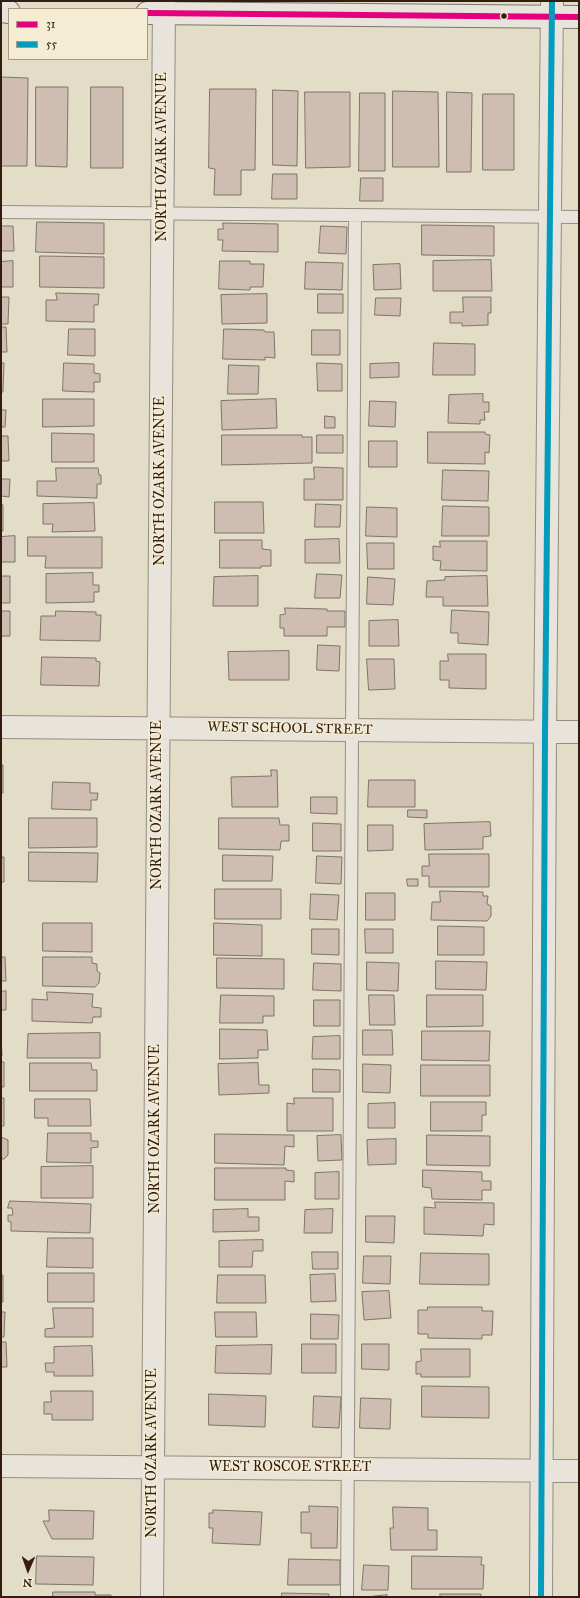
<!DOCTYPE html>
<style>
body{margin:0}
#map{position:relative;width:580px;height:1598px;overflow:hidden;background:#e3dcc7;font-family:"IM FELL Great Primer",serif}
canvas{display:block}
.frame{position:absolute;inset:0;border:2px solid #341d10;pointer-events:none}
.legend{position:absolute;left:8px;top:8px;width:140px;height:52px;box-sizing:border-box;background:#f4ecd3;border:1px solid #a79985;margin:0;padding:5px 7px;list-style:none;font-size:12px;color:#341d10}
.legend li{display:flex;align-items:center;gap:8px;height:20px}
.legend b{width:20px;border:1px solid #a79985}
.north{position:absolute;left:8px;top:1550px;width:40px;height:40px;-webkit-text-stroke:3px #f4ecd3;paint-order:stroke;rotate:182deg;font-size:11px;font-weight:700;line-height:16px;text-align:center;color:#341d10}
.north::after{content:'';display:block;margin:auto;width:14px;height:18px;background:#341d10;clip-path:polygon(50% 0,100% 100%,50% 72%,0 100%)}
</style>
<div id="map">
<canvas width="580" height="1598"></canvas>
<div class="frame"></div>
<ul class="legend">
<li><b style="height:5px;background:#e5007d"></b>31</li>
<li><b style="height:5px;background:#059bbb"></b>55</li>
</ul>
<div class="north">N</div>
</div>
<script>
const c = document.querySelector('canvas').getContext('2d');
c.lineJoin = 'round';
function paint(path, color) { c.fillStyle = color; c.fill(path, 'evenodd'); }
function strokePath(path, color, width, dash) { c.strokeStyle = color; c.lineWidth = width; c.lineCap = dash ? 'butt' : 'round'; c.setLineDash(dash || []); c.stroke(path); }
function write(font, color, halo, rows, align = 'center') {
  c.font = font + ' "IM FELL Great Primer",serif'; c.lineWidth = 3; c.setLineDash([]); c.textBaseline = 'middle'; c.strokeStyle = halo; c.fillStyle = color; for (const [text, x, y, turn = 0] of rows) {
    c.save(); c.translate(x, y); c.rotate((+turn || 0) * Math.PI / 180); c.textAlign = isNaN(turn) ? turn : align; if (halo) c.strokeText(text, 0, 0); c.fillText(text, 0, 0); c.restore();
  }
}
const building = new Path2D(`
 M1 77 28 78 27 166H1Z
 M36 87H68L67 167 36 166Z
 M91 87H123V168H91Z
 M210 89H256L255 170H241V195H214L215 169 209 168Z
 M273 90 298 91 297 166 273 165Z
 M393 91 438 92 439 167H393Z
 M305 92H350V167L306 168Z
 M447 92 472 93 471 172H447Z
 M360 93H385V171H359Z
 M483 94H514V170H483Z
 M273 174H297V199H272Z
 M361 178H383V201H360Z
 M37 222 104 223V254L36 252Z
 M223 223 278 224V252L222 251 223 240H218V229H223Z
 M422 225 494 226V256L422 255Z
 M1 226H13L14 251H1Z
 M321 226 347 227 346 254 319 253Z
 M40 256 104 257V288L40 287Z
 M491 260 492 291H433V261Z
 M13 261V287H1V262Z
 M220 261H250V264H264L263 287H250V290L219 289Z
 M306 262 343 263 342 290 305 289Z
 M400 264 401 289 374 290 373 265Z
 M56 293 99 294 98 305H94V322L46 321V300H57Z
 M267 294V323L222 324 221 295Z
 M318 294H343V313H318Z
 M1 297H9L8 324H1Z
 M463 297H491V313H488V325L462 326V323H450V312H463Z
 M376 298H401L400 316 375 315Z
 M1 327H6L7 352H1Z
 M69 329H95V356L68 355Z
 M224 329 264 330 265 332H274L275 358 265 357V360L223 359Z
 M312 330H340V355H312Z
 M434 343 475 344V375H433Z
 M1 363H4L3 392H1Z
 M64 363 94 364V373L100 374V382H94V392L63 391Z
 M317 363 342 364V391H318Z
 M399 363V377L370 378V364Z
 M229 365 259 366 258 394H228Z
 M483 394V402H489V412H484L485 420H480V424L448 423 449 395Z
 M43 399H94V426L43 427Z
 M276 399 277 428 222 430 221 401Z
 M370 401 396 402 395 427 369 426Z
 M1 410H6L5 427H1Z
 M325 416 335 417V428H325Z
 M428 432H485V434L490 435 489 453 485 452V464L428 463Z
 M52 433 94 434V462H52Z
 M222 435H302V437H312V463L222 465Z
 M317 435H343V453H317Z
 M1 436H8L9 461H1Z
 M369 441H397V467H369Z
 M314 467 343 468V500H304V479H314Z
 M56 468H98L99 475H101V484H97V498L37 496V481H56Z
 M443 470 489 471 488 501 442 500Z
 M1 479H10L9 497 1 496Z
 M215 502H263L264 533H215Z
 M94 503 95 531 52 532 53 524H43V504Z
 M1 504 3 505V531H1Z
 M316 504 341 505 340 527H315Z
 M443 506 489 507V536H442Z
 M367 507 397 508V537L366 536Z
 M15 536V562H1V537Z
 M28 537H102V568H45L46 556H28Z
 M339 539 340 563H305V540Z
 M220 540H262V549L271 550V566H261V568H220Z
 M440 541H487V571L440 570 441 561 433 560V546L440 547Z
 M367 543H394V569H368Z
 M93 573V585H99V592H94V602L46 603V574Z
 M317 574 342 575 340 598H315Z
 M1 576H10V603H1Z
 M258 576V606H213L214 577Z
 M487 576 488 606H443V597H426L427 581 445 580V577Z
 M368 577 395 579 393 605 367 604Z
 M285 608 327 609V611H345V627H327V636H284V628H280V615L285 614Z
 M452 610 489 612 488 645 458 643V633H451Z
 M1 611H10V636H1Z
 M56 611 96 612V615H101L100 641 40 640 41 616H55Z
 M398 620 399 646H369V621Z
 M318 645 340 646 339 671 317 670Z
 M289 651V680H229L228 652Z
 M448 654H486V689L449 688V680H440V661H448Z
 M42 657 96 658V661L100 662 99 686 41 685Z
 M367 659H394L395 689 369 690Z
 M1 765H3V793H1Z
 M271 770H277L278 807H232L231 777 271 776Z
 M369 780H415V807H368Z
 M53 782 90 783V793H98L97 800H91V810L52 809Z
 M311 797H337V814L311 813Z
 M408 810H427V818L408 817Z
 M29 818H97V847L29 848Z
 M219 818H279L280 825H289V841H281L280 850 219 849Z
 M490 822 491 836 483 837V849L425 850 424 824Z
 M313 823 341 824V851H313Z
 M368 825H393V850L368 851Z
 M29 852 98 853 97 882 29 881Z
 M429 854H489V887H429V876H422V866H429Z
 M223 855 273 856 272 881H223Z
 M317 856 342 857 341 884 316 883Z
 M1 857H4V882H1Z
 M407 879H418V886H408Z
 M215 889H281V919H215Z
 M440 891 483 892V896H488L487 904 491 906V916L487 921 431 920 432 902H440Z
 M366 893H395V920H366Z
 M311 894 339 895 337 920 310 919Z
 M43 923H92V952L43 951Z
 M214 923 262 925V956L214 955Z
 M438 926 484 927V955H438Z
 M312 929H339V955L312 954Z
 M365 929H393V953H366Z
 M1 957H5L6 981H1Z
 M43 957H92V963L97 964V971L100 973 99 983 95 987 43 986Z
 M217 958 284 959V989L217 988Z
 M436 961 487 962 486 990 436 989Z
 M367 962 399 963 398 991 367 990Z
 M314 963 341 964V991L313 990Z
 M6 991V1010H1V992Z
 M47 992 93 994 92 1007 101 1008V1017H93L92 1023 32 1021V999L47 1000Z
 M221 995 274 996V1016H263V1023H220Z
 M369 995H394L395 1025H370Z
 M427 995H483V1026L427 1027Z
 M314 1000H340V1026H314Z
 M220 1029 267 1030 268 1050H258V1058L220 1059Z
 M363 1030H392L393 1055H363Z
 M422 1031H490L489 1061 422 1060Z
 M1 1033 2 1056H1Z
 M100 1033V1058H27L28 1034Z
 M340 1036V1059H312L313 1037Z
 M1 1062H4V1087H1Z
 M30 1063H91L92 1070H97V1091H30Z
 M258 1063 259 1085H269V1093L219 1095 218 1064Z
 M363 1064 391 1065 390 1093 363 1092Z
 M421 1065H490V1096H421Z
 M313 1069 340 1070V1092H313Z
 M1 1098H4V1126H1Z
 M294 1098H333V1131H287V1103L294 1104Z
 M35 1099H90L91 1126H48V1118H35Z
 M431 1102H486V1115H482V1131H431Z
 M395 1103V1128H368V1104Z
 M48 1133H91V1141H98V1147L91 1148V1163L47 1162Z
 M215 1134 294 1135V1147L285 1146 284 1165 215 1163Z
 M341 1135 342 1160 318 1161 317 1136Z
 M427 1135 490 1136V1166L427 1165Z
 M1 1137 8 1140V1155L4 1159H1Z
 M396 1139V1164L368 1165 367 1140Z
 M93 1166V1198H41V1167Z
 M215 1168H286V1170L294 1171V1182L285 1181V1200H215Z
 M423 1170 482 1172V1181H491V1190H482V1200L432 1199 431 1188 423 1187Z
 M339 1172V1199H315V1173Z
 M10 1201 91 1204 90 1233 11 1231V1222L8 1221V1215H13L12 1208H8Z
 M435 1202 494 1203V1225L484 1224 483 1236 424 1234V1207L435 1208Z
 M248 1209V1217H259V1231L213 1232V1210Z
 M333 1209 332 1233H304L305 1210Z
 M366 1216H395L394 1243 366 1242Z
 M48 1238H93V1268L47 1267Z
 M263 1240V1251H253L252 1267H219V1241Z
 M312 1252H338V1269H313Z
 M421 1253 489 1254V1285L420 1284Z
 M364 1256H391L390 1284 363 1283Z
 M48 1273H94V1302H48Z
 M335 1274 336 1301 311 1302 310 1275Z
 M1 1275H3V1302H1Z
 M218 1275H265L266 1303H217Z
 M389 1291 391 1318 364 1320 362 1292Z
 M428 1307H482V1311H493L492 1335H482V1339L428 1338V1334H418V1310H427Z
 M53 1308H93V1337H45V1329L54 1328Z
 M1 1312H5L4 1337H1Z
 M215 1312H256L257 1337H216Z
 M311 1314 339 1315 338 1339H311Z
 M1 1342H6L7 1367H1Z
 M302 1344H336V1373H302Z
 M362 1344H389V1370L362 1369Z
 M272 1345 271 1374 215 1373 216 1346Z
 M92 1346 93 1376H54V1372H46L45 1363H54V1347Z
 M421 1349H470V1377H421V1374H416V1362L421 1361Z
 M422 1386 489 1387V1418L422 1417Z
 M51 1391H93V1420H52V1414H44V1402H51Z
 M209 1394 266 1396 265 1427 209 1425Z
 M314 1396 341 1397 339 1428 313 1427Z
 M361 1398 391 1399 390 1429 360 1428Z
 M309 1506 338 1507 337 1548H311V1533H301V1512H309Z
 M393 1507 428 1508V1530H437V1550H391L390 1528H393Z
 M49 1510 94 1511 93 1539H52L43 1521H49Z
 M213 1510 262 1512 260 1545 212 1543 213 1528H209V1513H213Z
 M37 1556 94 1557 93 1585 36 1584Z
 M412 1556 482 1557 481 1565H484L483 1589H412Z
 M289 1559 340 1560V1585H288Z
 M364 1565 389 1566 388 1590H362Z
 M53 1592H95V1595H111V1597H53Z
 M282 1593 329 1594V1597H282Z
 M440 1594H481V1597H441Z
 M387 1595V1597H367Z`);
paint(building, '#cebdb0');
strokePath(building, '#7c7569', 1);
const lane = new Path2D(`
 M1 212 579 217
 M347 1597 355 215`);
const street = new Path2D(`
 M1 727 579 732
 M1 1466 579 1471
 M152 1597 164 1
 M541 1597 545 732 552 1`);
const secondary = new Path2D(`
 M1 11 9 12
 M147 13 579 17`);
strokePath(lane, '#958e81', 14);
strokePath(street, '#958e81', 24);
strokePath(secondary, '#7c7569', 24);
strokePath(lane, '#e8e4db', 12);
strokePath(street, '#e8e4db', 22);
strokePath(secondary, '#e8e4db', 22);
strokePath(new Path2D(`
 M147 13 579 17`), '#e5007d', 6);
strokePath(new Path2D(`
 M541 1597 545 732 552 1`), '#059bbb', 6);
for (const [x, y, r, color] of [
 [504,16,3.5,"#341d10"]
]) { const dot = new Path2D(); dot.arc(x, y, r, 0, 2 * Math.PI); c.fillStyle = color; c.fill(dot); strokePath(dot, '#f4ecd3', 1.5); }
write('14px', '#341d10', '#f4ecd3', [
 ["NORTH OZARK AVENUE",163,157,-90],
 ["NORTH OZARK AVENUE",161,481,-90],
 ["WEST SCHOOL STREET",290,729,1],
 ["NORTH OZARK AVENUE",158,805,-90],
 ["NORTH OZARK AVENUE",156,1129,-90],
 ["NORTH OZARK AVENUE",153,1453,-90],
 ["WEST ROSCOE STREET",290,1468]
]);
</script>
